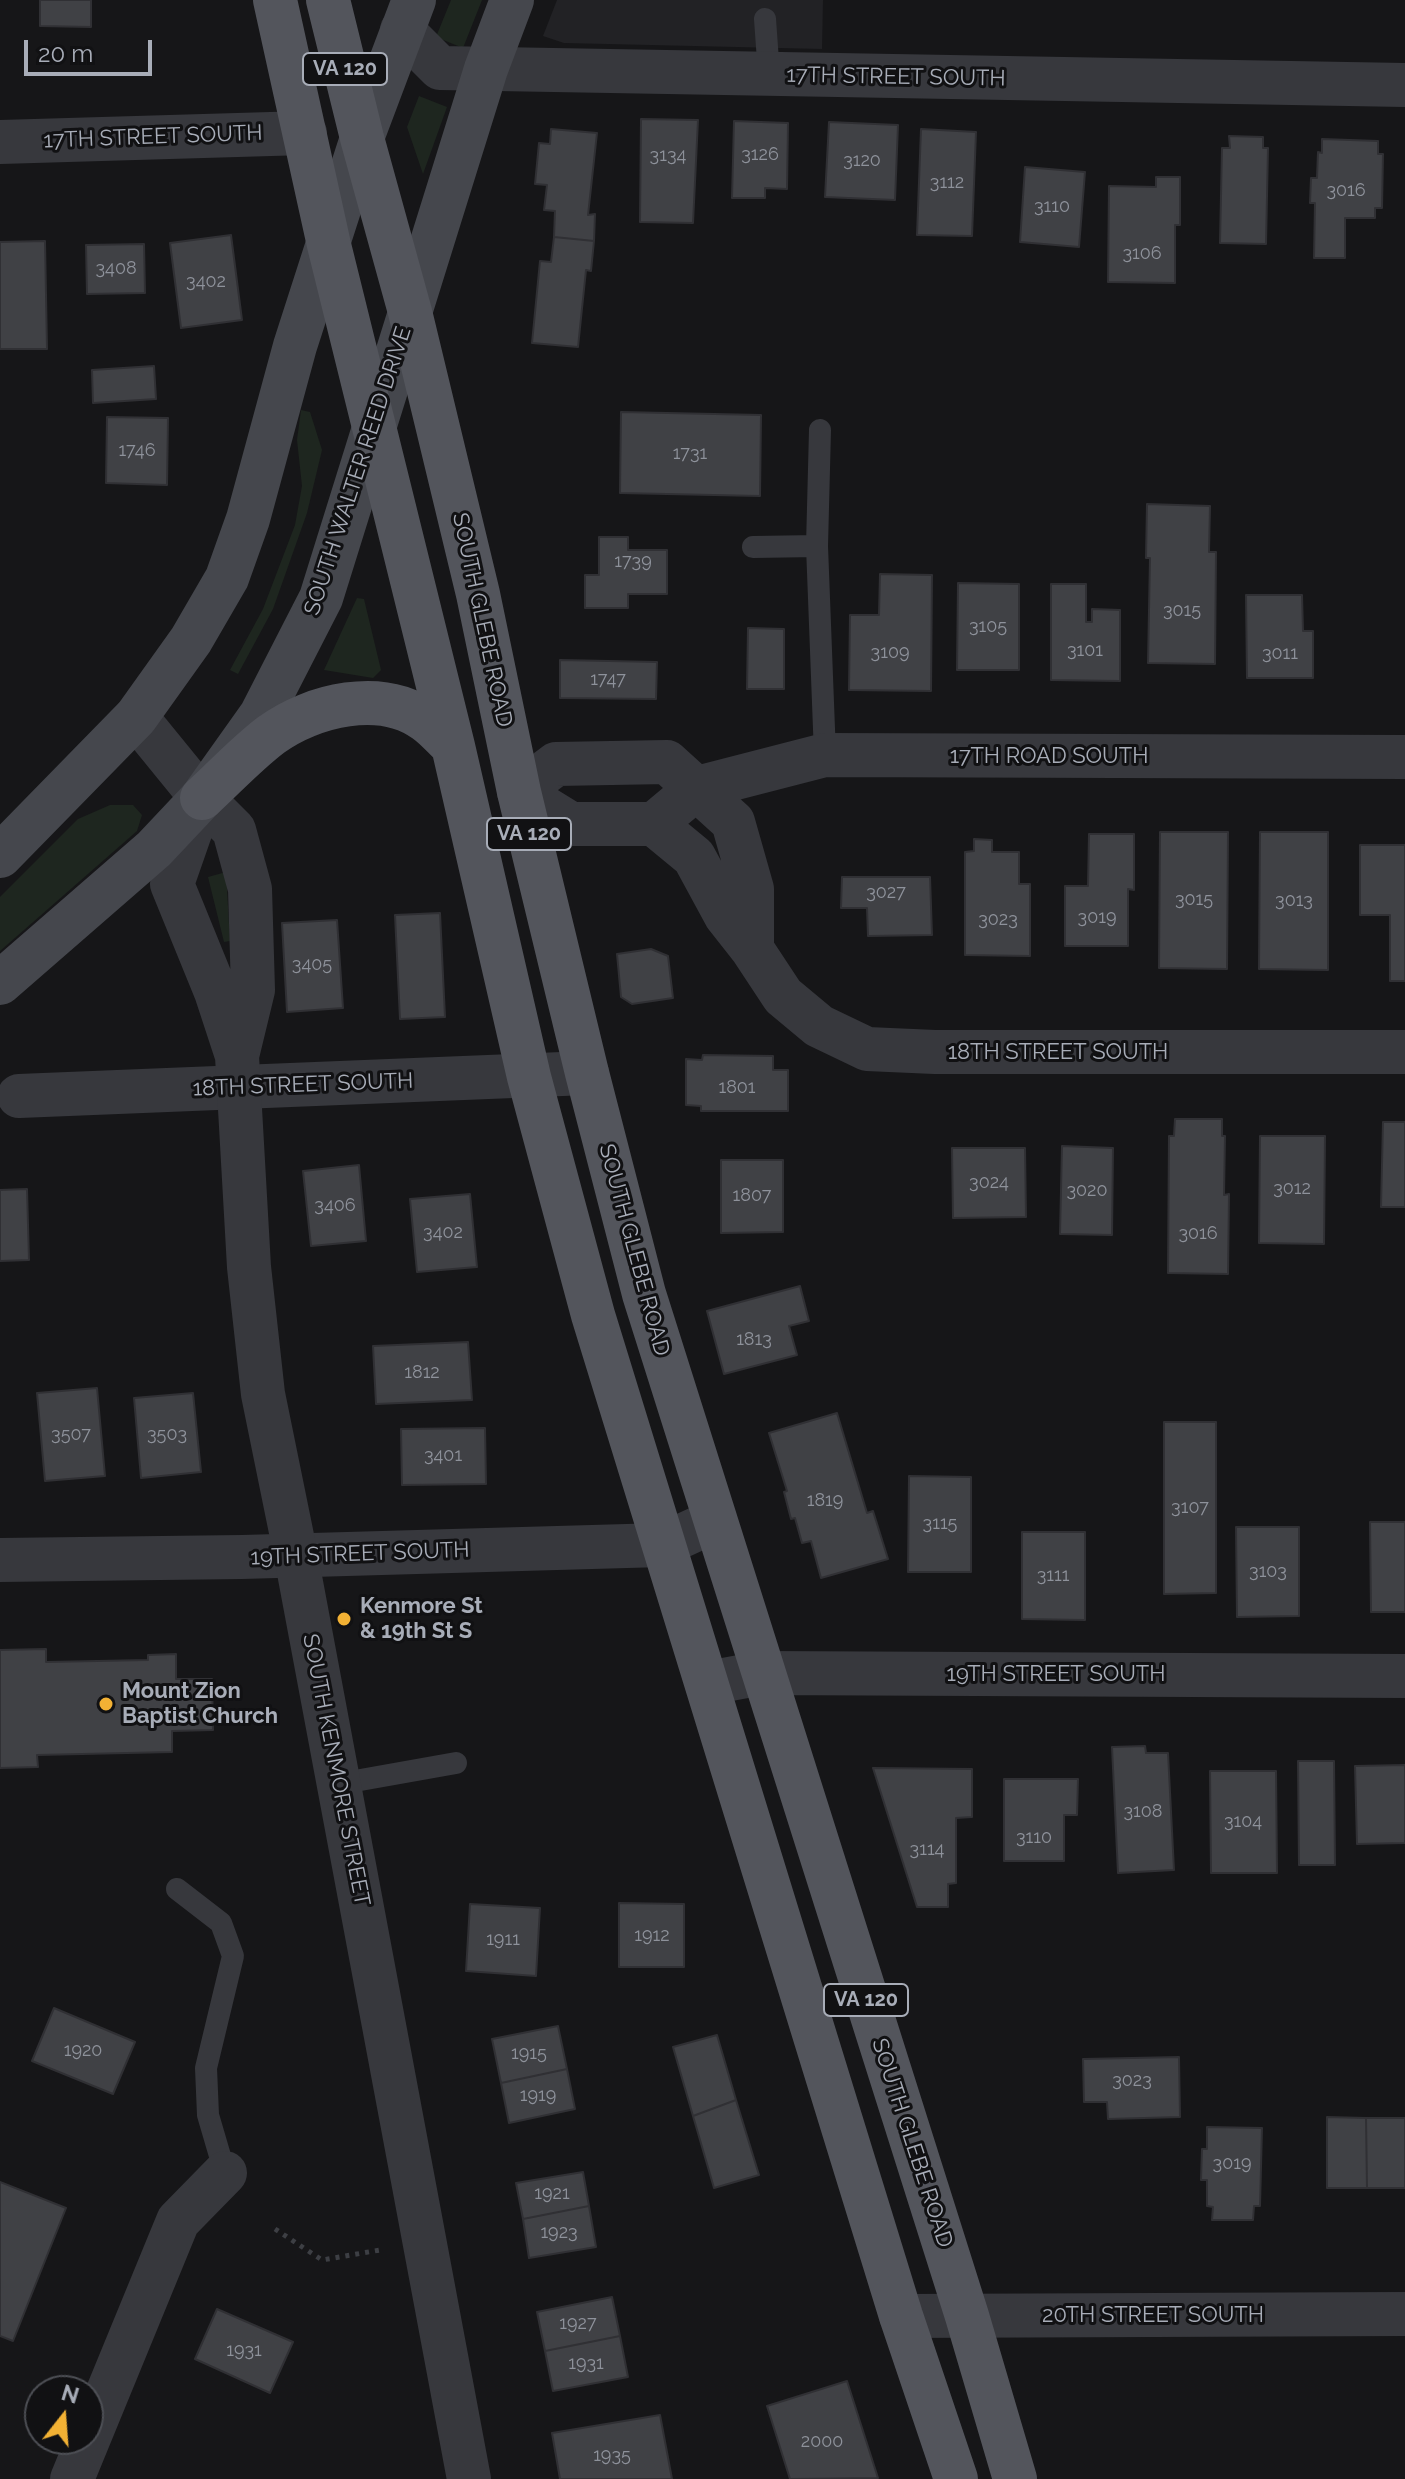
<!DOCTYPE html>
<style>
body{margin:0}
#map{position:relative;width:1405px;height:2479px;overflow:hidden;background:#161618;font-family:Raleway,sans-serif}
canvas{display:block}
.north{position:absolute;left:24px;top:2375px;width:80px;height:80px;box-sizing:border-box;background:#111113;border:2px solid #4d4f55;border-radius:50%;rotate:17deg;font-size:22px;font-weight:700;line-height:32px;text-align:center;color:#a8adb8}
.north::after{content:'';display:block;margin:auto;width:28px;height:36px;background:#f2b134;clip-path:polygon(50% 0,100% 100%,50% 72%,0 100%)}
.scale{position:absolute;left:24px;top:40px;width:128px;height:36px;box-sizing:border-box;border:4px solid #a8adb8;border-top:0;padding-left:10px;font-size:24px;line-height:28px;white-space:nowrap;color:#a8adb8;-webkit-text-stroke:6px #111113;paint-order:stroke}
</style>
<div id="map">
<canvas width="1405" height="2479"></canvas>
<div class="north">N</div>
<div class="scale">20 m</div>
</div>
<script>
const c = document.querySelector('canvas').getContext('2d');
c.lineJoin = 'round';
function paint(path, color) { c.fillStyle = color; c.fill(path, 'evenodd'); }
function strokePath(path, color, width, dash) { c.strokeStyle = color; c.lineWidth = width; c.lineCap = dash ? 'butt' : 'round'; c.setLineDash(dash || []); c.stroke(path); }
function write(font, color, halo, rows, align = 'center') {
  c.font = font + ' Raleway,sans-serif'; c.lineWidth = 6; c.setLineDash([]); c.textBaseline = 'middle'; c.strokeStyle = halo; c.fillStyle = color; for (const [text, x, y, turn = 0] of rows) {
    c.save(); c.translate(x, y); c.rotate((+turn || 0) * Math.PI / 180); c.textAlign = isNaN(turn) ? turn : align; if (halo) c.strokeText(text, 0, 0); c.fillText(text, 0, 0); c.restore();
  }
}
paint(new Path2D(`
 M557 0H823L822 49 564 43 543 36Z`), '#222225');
paint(new Path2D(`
 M451 0H482L463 48 436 37Z
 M419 96 447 107 423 174 407 127Z
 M301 410 310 412 322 450 307 513 273 609 238 674 230 670 263 609 295 525 302 486 297 440Z
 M357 598 364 599 381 670 373 678 324 670Z
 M110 805H133L142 815 137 831 0 951V897L78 819Z
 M226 872 230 941 224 942 208 877Z`), '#1e261f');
const building = new Path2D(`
 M40 0H91V27L40 26Z
 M641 119 698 120 693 223 640 222Z
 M734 121 788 123 787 189 765 188V198H732Z
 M829 122 898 125 895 200 825 197Z
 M551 129 597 133 588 215 595 214 594 241 554 237 555 211 544 210 547 185 535 184 539 143 550 144Z
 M921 129 976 132 972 236 917 235Z
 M1229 136 1263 137V148H1268L1266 244 1220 243 1222 148H1230Z
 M1322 139 1378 141V154H1383L1382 208H1375V218H1345V258H1314L1315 203H1310L1311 178H1317L1318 152 1322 153Z
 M1025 167 1085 172 1079 247 1020 242Z
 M1156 177H1180V225H1175V283L1108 282 1109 186 1156 187Z
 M231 235 242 320 181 328 170 243Z
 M554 237 594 241 591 271 586 270 578 347 532 343 540 261 551 262Z
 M45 241 47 349H0V242Z
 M144 244 145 293 87 294 86 245Z
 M154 366 156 399 93 403 92 370Z
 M621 412 761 415 760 496 620 493Z
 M107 417 168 418 167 485 106 483Z
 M1147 504 1210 506 1209 552H1216L1215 664 1148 663 1150 558H1146Z
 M599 537H628V550H667V594H628V608H585V575H599Z
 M880 574 932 575 931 691 849 690 850 615H879Z
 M958 583 1019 584V670H957Z
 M1051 584H1086V622H1092V609L1120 610V681L1051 680Z
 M1246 595H1302L1303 631H1313V678H1247Z
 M748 628 784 629V689H747Z
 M560 660 657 662 656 699 560 698Z
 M1160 832H1228L1227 969 1159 968Z
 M1260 832H1328V970L1259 969Z
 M1089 834H1134V890L1128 889V946H1065V886H1088Z
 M974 839 992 840V852H1019V884H1030V956L965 955V852L974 851Z
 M1360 845H1405V981H1390V915H1360Z
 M842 877H930L932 935 868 936 867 908H841Z
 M440 913 445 1017 400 1019 395 915Z
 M337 920 343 1008 287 1012 282 923Z
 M651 949 668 956 673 998 632 1004 621 997 617 954Z
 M703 1055 773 1056V1070H788V1111H701V1106L686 1105V1059L702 1060Z
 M1175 1119H1222V1136H1225L1224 1195 1229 1194 1228 1274 1168 1273 1169 1136H1174Z
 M1383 1122H1405V1207H1381Z
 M1260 1136H1325L1324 1244 1259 1243Z
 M1062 1146 1113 1148 1112 1235 1060 1234Z
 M952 1148H1025L1026 1217 953 1218Z
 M721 1160H783V1232L721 1233Z
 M359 1165 366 1241 311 1246 303 1171Z
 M27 1189 29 1260 0 1261V1190Z
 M470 1194 477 1267 417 1272 410 1199Z
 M800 1286 809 1321 789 1326 797 1355 724 1374 707 1311Z
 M468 1342 472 1400 376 1404 373 1346Z
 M97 1388 105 1476 45 1481 37 1393Z
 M193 1393 201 1472 141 1478 134 1398Z
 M837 1413 867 1513 873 1511 888 1559 821 1578 811 1541 802 1543 795 1518 791 1519 784 1492 787 1491 769 1433Z
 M1164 1422H1216V1593L1164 1594Z
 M485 1428 486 1484 402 1485 401 1429Z
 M909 1476 971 1477V1572H908Z
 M1370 1522H1405V1612H1371Z
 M1236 1527H1299V1616L1237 1617Z
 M1022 1532H1085V1620L1022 1619Z
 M46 1649V1662L148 1660V1655L176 1654V1679H212L213 1730 172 1731V1752L37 1755 38 1767 0 1768V1650Z
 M1145 1746 1146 1753H1168L1174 1870 1118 1873 1112 1747Z
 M1298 1761H1334L1335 1865H1299Z
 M1405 1765V1843L1357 1844 1355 1766Z
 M873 1768 972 1769V1817L956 1818V1883L948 1884V1907H917Z
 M1210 1771H1276L1277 1873H1211Z
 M1004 1779H1078L1077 1815H1064V1861H1004Z
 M619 1903 684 1904V1967H619Z
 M470 1904 540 1908 536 1976 466 1971Z
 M54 2008 135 2042 113 2094 32 2061Z
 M558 2026 567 2069 501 2083 492 2039Z
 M717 2035 736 2100 693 2116 673 2047Z
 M1179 2057 1180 2117 1108 2119 1107 2102H1084L1083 2059Z
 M567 2069 575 2109 509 2123 501 2083Z
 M736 2100 759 2175 714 2188 693 2116Z
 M1327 2117 1366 2118 1367 2188H1327Z
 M1366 2118H1405V2188H1367Z
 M1207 2127 1262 2128 1260 2206H1254L1253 2220H1212L1213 2207 1207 2206V2180H1201L1202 2149H1207Z
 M583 2172 589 2206 523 2219 516 2183Z
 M0 2182 66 2208 13 2341 0 2336Z
 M589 2206 596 2247 529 2258 523 2219Z
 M612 2297 620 2336 545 2351 537 2312Z
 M217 2309 293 2342 270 2393 195 2359Z
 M620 2336 628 2377 553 2391 545 2351Z
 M847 2381 878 2478 790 2479 767 2406Z
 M660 2415 672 2479H560L552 2433Z`);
paint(building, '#404145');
strokePath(building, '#303034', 2);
strokePath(new Path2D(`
 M275 2229 322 2260 380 2250`), '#3d3f44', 5, [4, 6]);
strokePath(new Path2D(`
 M765 19 769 75
 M820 430 817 546 825 755
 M753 547 817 546
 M338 1784 456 1763
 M177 1889 221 1923 233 1956 206 2068 208 2115 225 2173`), '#37383d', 22);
strokePath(new Path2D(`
 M402 30 440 68 1405 85
 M0 142 305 133
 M654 824 694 857 726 916 752 949 783 996 819 1026 867 1049 935 1052H1405
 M752 949V889L733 822 667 762 556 764 519 792 571 824H654L697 788 825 755 1405 757
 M19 1096 587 1073
 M0 1560 242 1557 662 1545 714 1521
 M708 1683 762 1673 1405 1676
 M901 2316 1405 2314
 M72 2479 178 2221 225 2173`), '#37383d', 44);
strokePath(new Path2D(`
 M136 717 202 798 234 830 250 889 253 990 237 1056
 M202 798 172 884 216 992 237 1056 249 1267 263 1394 296 1556 469 2479`), '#37383d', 44);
strokePath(new Path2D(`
 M0 856 136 717 191 640 227 578 248 519 295 346 362 138 414 0
 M0 983 154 849 202 798 261 715 321 598 486 69 512 0`), '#45474d', 44);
strokePath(new Path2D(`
 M275 0 329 245 453 746 529 1077 593 1315 901 2316 956 2479
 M328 0 362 138 410 312 478 594 519 792 587 1073 644 1294 967 2316 1015 2479
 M202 798C225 777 246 754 271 735 312 705 382 688 426 721 436 728 444 738 453 746`), '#53555c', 44);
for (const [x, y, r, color] of [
 [344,1619,8,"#f2b134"],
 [106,1704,8,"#f2b134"]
]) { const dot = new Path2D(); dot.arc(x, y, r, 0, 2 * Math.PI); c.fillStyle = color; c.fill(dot); strokePath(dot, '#111113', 3); }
write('18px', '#8e929b', null, [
 ["3126",760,155],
 ["3134",668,156],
 ["3120",862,161],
 ["3112",947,183],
 ["3016",1346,191],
 ["3110",1052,207],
 ["3106",1142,254],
 ["3408",116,269],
 ["3402",206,282],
 ["1746",137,451],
 ["1731",690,454],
 ["1739",633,562],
 ["3015",1182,611],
 ["3105",988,627],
 ["3101",1085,651],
 ["3109",890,653],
 ["3011",1280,654],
 ["1747",608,680],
 ["3027",886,893],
 ["3015",1194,900],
 ["3013",1294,901],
 ["3019",1097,918],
 ["3023",998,920],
 ["3405",312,965],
 ["1801",737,1088],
 ["3024",989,1183],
 ["3012",1292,1189],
 ["3020",1087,1191],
 ["1807",752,1196],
 ["3406",335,1206],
 ["3402",443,1233],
 ["3016",1198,1234],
 ["1813",754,1340],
 ["1812",422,1373],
 ["3507",71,1435],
 ["3503",167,1435],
 ["3401",443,1456],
 ["1819",825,1501],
 ["3107",1190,1508],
 ["3115",940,1524],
 ["3103",1268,1572],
 ["3111",1053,1576],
 ["3108",1143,1812],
 ["3104",1243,1822],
 ["3110",1034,1838],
 ["3114",927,1850],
 ["1912",652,1936],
 ["1911",503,1940],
 ["1920",83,2051],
 ["1915",529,2054],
 ["3023",1132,2081],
 ["1919",538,2096],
 ["3019",1232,2164],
 ["1921",552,2194],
 ["1923",559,2233],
 ["1927",578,2324],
 ["1931",244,2351],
 ["1931",586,2364],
 ["2000",822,2442],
 ["1935",612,2456]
]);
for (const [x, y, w] of [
 [345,69,84],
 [529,834,84],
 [866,2000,84]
]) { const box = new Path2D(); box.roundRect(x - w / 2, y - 16, w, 32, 6); c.fillStyle = '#111113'; c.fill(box); strokePath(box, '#a8adb8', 2); }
write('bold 20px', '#a8adb8', null, [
 ["VA 120",345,69],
 ["VA 120",529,834],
 ["VA 120",866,2000]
]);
write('22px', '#a8adb8', '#111113', [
 ["17TH STREET SOUTH",896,77,1],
 ["17TH STREET SOUTH",153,137,-2],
 ["SOUTH WALTER REED DRIVE",358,471,-72],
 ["SOUTH GLEBE ROAD",482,620,78],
 ["17TH ROAD SOUTH",1049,756],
 ["18TH STREET SOUTH",1058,1052],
 ["18TH STREET SOUTH",303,1085,-2],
 ["SOUTH GLEBE ROAD",634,1250,75],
 ["19TH STREET SOUTH",360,1554,-2],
 ["19TH STREET SOUTH",1056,1674],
 ["SOUTH KENMORE STREET",336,1770,79],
 ["SOUTH GLEBE ROAD",912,2143,72],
 ["20TH STREET SOUTH",1153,2315]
]);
write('bold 22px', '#a8adb8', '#111113', [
 ["Kenmore St",360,1606],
 ["& 19th St S",360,1631],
 ["Mount Zion",122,1691],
 ["Baptist Church",122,1716]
], 'left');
</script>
